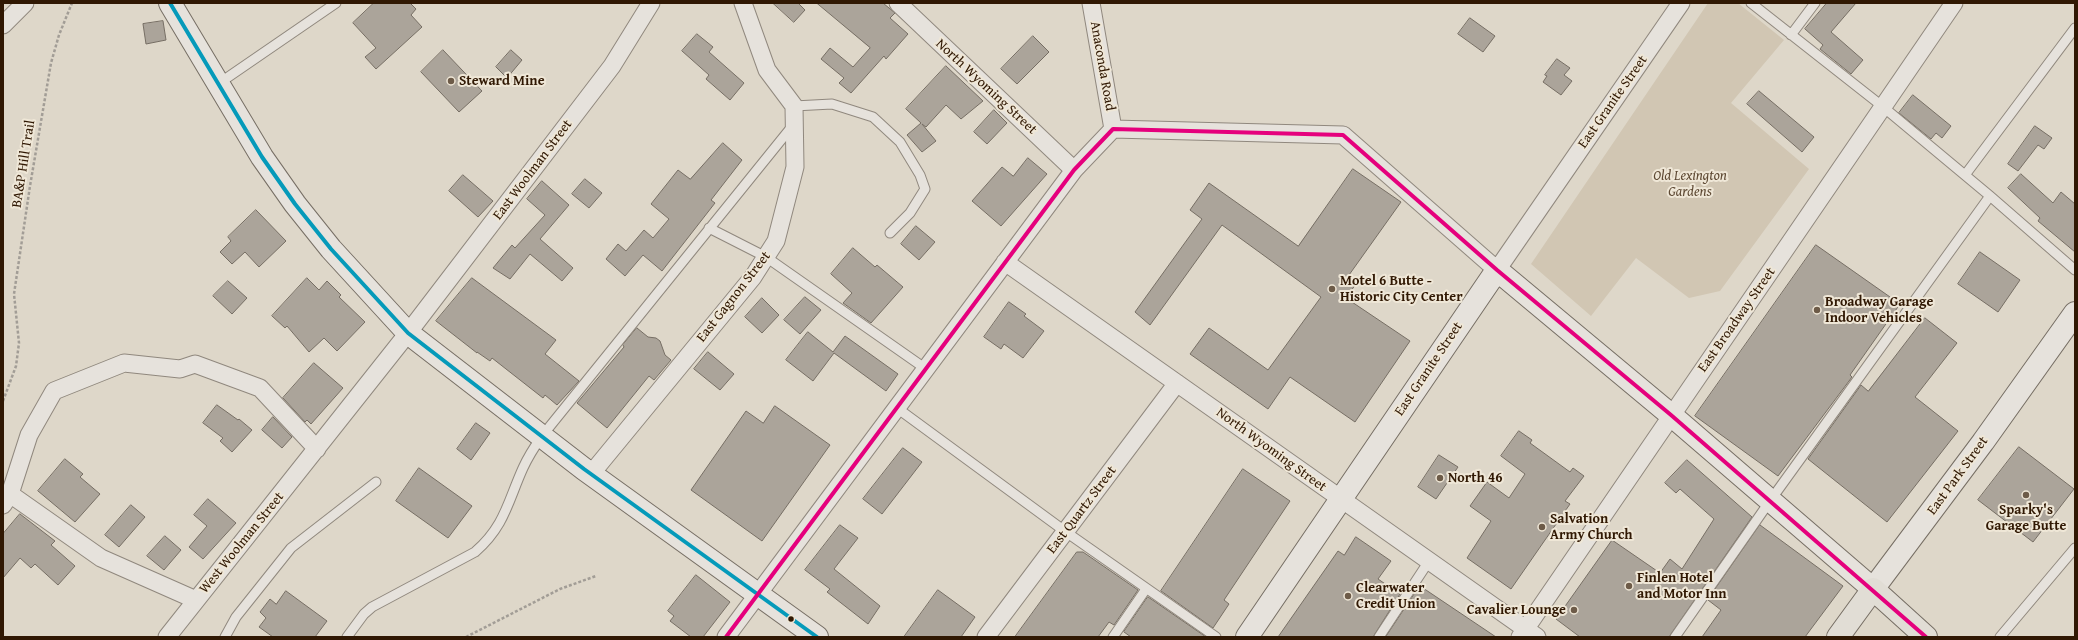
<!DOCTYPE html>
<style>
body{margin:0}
#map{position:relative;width:2078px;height:640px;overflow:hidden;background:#ded7c9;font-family:"Gentium Book Plus",serif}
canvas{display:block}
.frame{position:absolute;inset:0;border:4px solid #301803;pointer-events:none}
</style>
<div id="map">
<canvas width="2078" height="640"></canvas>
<div class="frame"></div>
</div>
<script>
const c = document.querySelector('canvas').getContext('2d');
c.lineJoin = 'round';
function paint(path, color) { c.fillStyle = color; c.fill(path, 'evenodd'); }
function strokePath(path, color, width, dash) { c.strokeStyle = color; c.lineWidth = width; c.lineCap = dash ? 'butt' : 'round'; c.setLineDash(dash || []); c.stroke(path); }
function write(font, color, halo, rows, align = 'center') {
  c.font = font + ' "Gentium Book Plus",serif'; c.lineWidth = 4; c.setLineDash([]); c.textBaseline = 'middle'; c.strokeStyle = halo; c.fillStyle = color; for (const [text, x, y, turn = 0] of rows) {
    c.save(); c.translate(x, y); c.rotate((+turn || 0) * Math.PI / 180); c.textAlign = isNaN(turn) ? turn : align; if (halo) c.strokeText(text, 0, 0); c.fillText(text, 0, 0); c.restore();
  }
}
paint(new Path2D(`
 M1708 3H1738L1784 40 1731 103 1809 169 1720 291 1689 298 1636 258 1591 316 1531 264Z`), '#d1c6b3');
const building = new Path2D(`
 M374 3H410L416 9 411 15 422 27 376 69 365 57 376 48 353 23Z
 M773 3H798L805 10 794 22Z
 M817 3H883L895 13 890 18 908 34 886 59 884 56 851 93 839 83 844 78 821 59 830 48 853 67 870 48Z
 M1827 3H1856L1831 32 1863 60 1851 74 1820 49 1823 45 1805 29Z
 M1470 18 1495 36 1483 52 1458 34Z
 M163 21 166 40 146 44 143 24Z
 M697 34 713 47 709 52 744 83 730 100 706 79 709 75 682 51Z
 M1033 36 1049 52 1017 84 1001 69Z
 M443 50 482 91 459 112 421 72Z
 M511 50 522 60 507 78 496 67Z
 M1557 59 1570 68 1564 75 1572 81 1561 95 1543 82 1547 76 1545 75Z
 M946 66 983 101 961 119 946 105 926 127 922 124 936 141 922 152 907 135 921 123 906 109Z
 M1759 91 1814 137 1802 152 1747 104Z
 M1913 95 1951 126 1942 138 1936 133 1931 139 1899 113Z
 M994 110 1007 123 987 144 974 132Z
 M2035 126 2052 138 2044 149 2038 145 2018 171 2008 164Z
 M723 143 742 160 711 200 715 203 662 271 643 255 625 276 606 259 618 244 626 251 644 230 653 238 669 219 651 204 678 170 690 179Z
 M1028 158 1047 174 1001 226 972 201 1002 167 1013 176Z
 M1353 169 1401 202 1349 275 1358 281 1346 298 1410 341 1355 422 1290 377 1268 409 1190 354 1209 328 1268 370 1321 297 1222 225 1150 325 1135 312 1202 219 1190 210 1209 183 1298 246Z
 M2021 174 2053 203 2061 192 2075 204V252L2038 221 2040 218 2008 188Z
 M463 175 493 201 478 217 449 191Z
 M585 179 602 193 589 208 572 194Z
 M542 181 569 205 540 239 573 268 562 281 530 254 510 279 493 268 512 245 515 248 545 215 527 199Z
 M256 210 286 241 259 267 245 252 232 264 220 252 231 241 228 237Z
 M916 226 935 242 919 260 901 244Z
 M1816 245 1900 304 1850 375 1852 377 1778 476 1695 416Z
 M853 248 875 267 877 265 903 287 871 323 843 303 852 293 831 274Z
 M1980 252 2020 280 1998 312 1958 284Z
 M307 278 319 290 327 281 341 295 339 297 365 322 337 351 324 338 309 352 287 326 285 328 272 316Z
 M472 278 556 340 545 354 579 381 557 405 545 395 543 398 492 358 490 361 477 352V353L436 321Z
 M228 281 247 298 232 314 213 296Z
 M805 297 821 310 800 334 784 320Z
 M762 298 779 315 762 333 745 317Z
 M1009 302 1026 314 1024 316 1044 331 1023 358 1004 344 1001 349 984 337Z
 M1925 318 1957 343 1915 397 1958 431 1887 522 1808 459 1861 385 1868 391Z
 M637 328 648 337 656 338 660 341 665 355 671 360 654 380 649 376 607 428 577 403 624 347 623 345Z
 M808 332 833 352 845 336 898 374 886 391 834 353 813 381 786 360Z
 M708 352 734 374 720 390 694 369Z
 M314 363 343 388 311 424 307 420 305 422 283 398Z
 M217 405 238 420 239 419 252 430 232 452 220 441 223 438 203 423Z
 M775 406 830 445 762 541 691 490 746 411 763 423Z
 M273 417 292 437 282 448 262 430Z
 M476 423 490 433 471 460 457 449Z
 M1519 431 1532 440 1530 443 1570 472 1573 468 1584 476 1565 501 1570 504 1511 589 1467 558 1491 521 1470 506 1487 482 1509 498 1525 474 1501 456Z
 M2019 447 2074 489 2033 542 1978 500Z
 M903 448 922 462 882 514 863 499Z
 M1439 455 1458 467 1436 499 1418 487Z
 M65 459 83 474 80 477 100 494 75 522 38 491Z
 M1687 460 1752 517 1669 637H1580L1556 619 1612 540 1660 573 1670 559 1682 569 1714 519 1680 489 1676 493 1665 483Z
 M419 468 472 506 448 538 396 501Z
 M1243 469 1290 501 1224 600 1229 604 1213 628 1161 591Z
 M208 499 236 523 203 559 189 547 207 526 194 515Z
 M131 505 145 517 119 547 105 535Z
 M20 514 55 541 51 545 75 566 58 585 35 564 31 568 20 558 3 578V534Z
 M840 525 858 538 834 569 880 606 868 624 827 592 830 589 805 570Z
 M1760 525 1843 586 1805 637H1702L1721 610 1708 600Z
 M165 536 181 550 164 570 147 556Z
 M1356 537 1391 561 1378 579 1400 594 1373 637H1278L1338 551 1344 555Z
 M1077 552H1083L1138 590 1114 625 1109 622 1098 637H1015Z
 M696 575 730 602 703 637H691L670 621 674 616 668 611Z
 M1420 586 1496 637H1386Z
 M938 590 975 617 961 637H904Z
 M286 591 327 621 315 637H273L259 627 266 618 260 612 270 599 276 604Z
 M1148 597 1154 601 1206 637H1131L1124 632Z`);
paint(building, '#aba49a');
strokePath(building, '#766e64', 1);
const lane = new Path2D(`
 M1751 3 1882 106 1990 196 2075 270
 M1791 35 1815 3
 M218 84 336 3
 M794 106 832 104 873 117 900 142 920 175 925 189 910 213 890 233
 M1965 175 2075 28
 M709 228 766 257 926 369
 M897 408 1066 532 1216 637
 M225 637 236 617 291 548 376 482
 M347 637 364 614 372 607 475 552C505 526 508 501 523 468 528 457 535 446 542 436L794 124
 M1113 637 1146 589
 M1379 637 1429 561
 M1675 637 1770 501 1990 196
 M2000 637 2075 548`);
const street = new Path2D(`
 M898 3 1074 170
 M1091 3 1113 129
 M3 25 25 3
 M1005 262 1537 637
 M591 474 753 277 776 241 795 167 794 106 767 70 743 3
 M10 494 101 558 196 600
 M3 505 10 494 29 435 54 391 124 363 180 369 195 364 260 388 317 449
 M167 637 408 333 612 66 651 3
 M726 637 1074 170 1113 129 1343 135 1497 270 1681 3
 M986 637 1177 383
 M1520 637 1954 3`);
const secondary = new Path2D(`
 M170 3 262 157 295 204 331 249 408 333 584 469 817 637
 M1247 637 1497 270 1671 415 1873 589 1983 442 2075 313`);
const primary = new Path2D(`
 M1838 637 1873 589 1926 637`);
strokePath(lane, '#90887e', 11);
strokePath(street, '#90887e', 19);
strokePath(secondary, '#766e64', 24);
strokePath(primary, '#766e64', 24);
strokePath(new Path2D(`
 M3 401 16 366 19 343 14 294 30 186 51 63 59 35 72 3
 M466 637 560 589 596 576`), '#a29d96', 2.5, [3, 2]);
strokePath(lane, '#e6e2dc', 9);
strokePath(street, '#e6e2dc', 17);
strokePath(secondary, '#e6e2dc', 22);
strokePath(primary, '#e1ddd5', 22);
strokePath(new Path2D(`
 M170 3 262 157 295 204 331 249 408 333 584 469 817 637`), '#059aba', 4);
strokePath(new Path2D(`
 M726 637 1074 170 1113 129 1343 135 1497 270 1671 415 1926 637`), '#e5007d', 4);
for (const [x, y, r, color] of [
 [451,81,4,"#6d5b48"],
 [1332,289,4,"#6d5b48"],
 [1817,310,4,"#6d5b48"],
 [1440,478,4,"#6d5b48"],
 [2026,495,4,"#6d5b48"],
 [1542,527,4,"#6d5b48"],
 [1629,586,4,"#6d5b48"],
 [1348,596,4,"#6d5b48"],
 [1574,610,4,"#6d5b48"],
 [791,619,3.5,"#301803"]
]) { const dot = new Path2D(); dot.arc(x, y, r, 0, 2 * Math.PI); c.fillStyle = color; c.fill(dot); strokePath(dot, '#efe7d7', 1.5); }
write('14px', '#301803', '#efe7d7', [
 ["Anaconda Road",1102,66,80],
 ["North Wyoming Street",986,87,43],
 ["East Granite Street",1613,102,-55],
 ["BA&P Hill Trail",24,164,-81],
 ["East Woolman Street",533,170,-53],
 ["East Gagnon Street",734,297,-52],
 ["East Broadway Street",1737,320,-55],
 ["East Granite Street",1429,369,-56],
 ["North Wyoming Street",1271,450,36],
 ["East Park Street",1958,476,-54],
 ["East Quartz Street",1082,510,-53],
 ["West Woolman Street",242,543,-51]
]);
write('bold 14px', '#301803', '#efe7d7', [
 ["Steward Mine",459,81],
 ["Motel 6 Butte -",1340,281],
 ["Historic City Center",1340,297],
 ["Broadway Garage",1825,302],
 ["Indoor Vehicles",1825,318],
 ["North 46",1448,478],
 ["Sparky's",2026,510,"center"],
 ["Garage Butte",2026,526,"center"],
 ["Salvation",1550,519],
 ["Army Church",1550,535],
 ["Finlen Hotel",1637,578],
 ["and Motor Inn",1637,594],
 ["Clearwater",1356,588],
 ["Credit Union",1356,604],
 ["Cavalier Lounge",1566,610,"right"]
], 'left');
write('italic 14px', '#5d4832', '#efe7d7', [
 ["Old Lexington",1690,176],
 ["Gardens",1690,192]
]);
</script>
